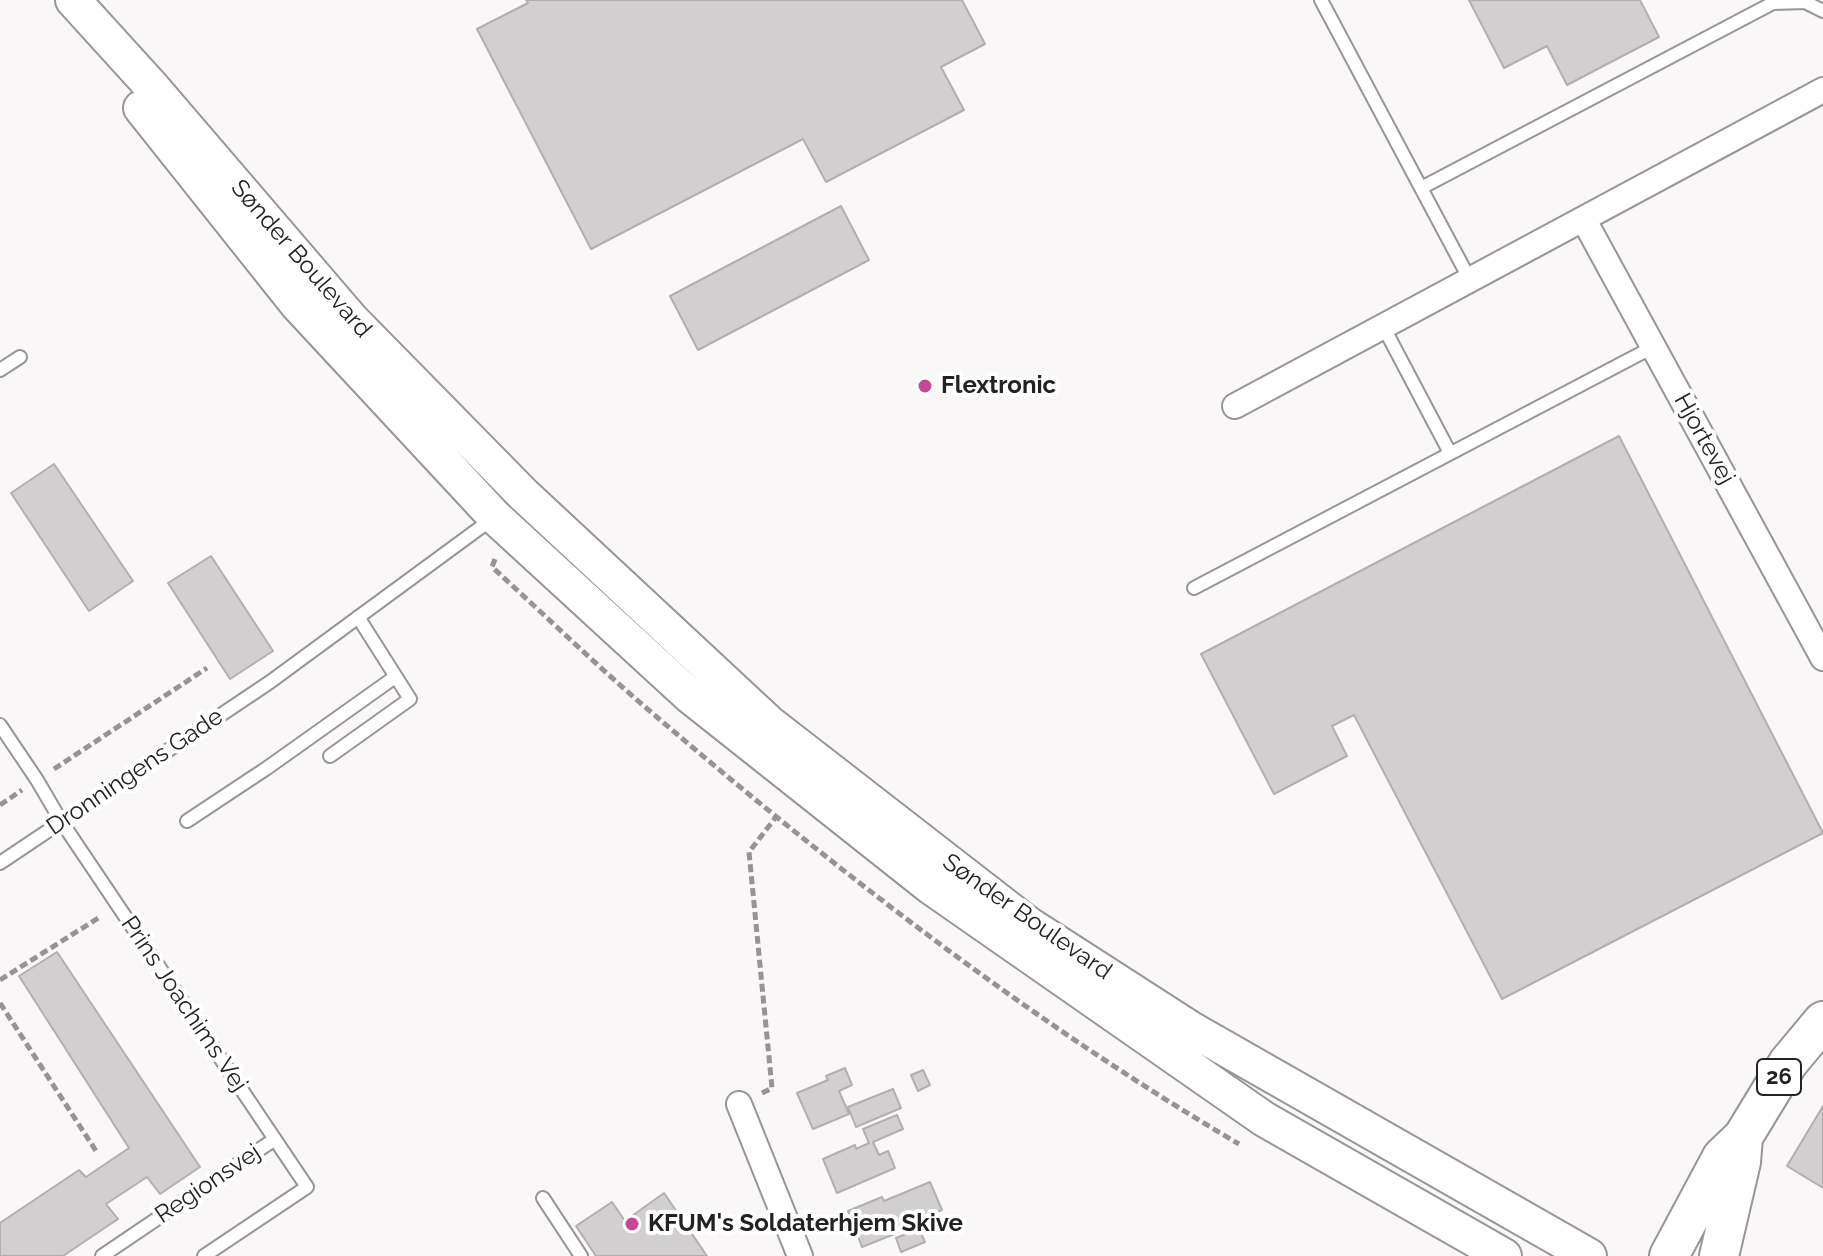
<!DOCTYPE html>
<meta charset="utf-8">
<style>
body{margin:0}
canvas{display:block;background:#faf7f9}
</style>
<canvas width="1823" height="1256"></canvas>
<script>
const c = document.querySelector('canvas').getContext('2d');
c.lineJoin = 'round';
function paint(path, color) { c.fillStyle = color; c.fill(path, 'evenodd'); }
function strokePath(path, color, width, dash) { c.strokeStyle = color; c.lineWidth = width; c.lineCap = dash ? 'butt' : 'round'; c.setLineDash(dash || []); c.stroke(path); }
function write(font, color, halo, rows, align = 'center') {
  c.font = font + ' Raleway,sans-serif'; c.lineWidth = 8; c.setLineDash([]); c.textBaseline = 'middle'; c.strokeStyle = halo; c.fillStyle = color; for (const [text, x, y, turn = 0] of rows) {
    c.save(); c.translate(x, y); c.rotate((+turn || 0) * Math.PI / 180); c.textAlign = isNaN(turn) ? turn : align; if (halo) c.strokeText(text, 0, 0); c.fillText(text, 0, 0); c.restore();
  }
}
const building = new Path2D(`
 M526 0H962L985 44 941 67 964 110 826 182 803 139 591 249 477 29 528 3Z
 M1469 0H1640L1659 37 1567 85 1547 46 1504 68Z
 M841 206 869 260 698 350 670 296Z
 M1619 436 1823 833 1502 999 1354 715 1332 726 1347 756 1274 794 1201 654Z
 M54 464 133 581 89 611 11 493Z
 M211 556 273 651 230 679 168 583Z
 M57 952 200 1167 160 1194 147 1177 106 1204 118 1219 63 1256H0V1223L79 1170 86 1177 129 1148 19 976Z
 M845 1068 852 1085 839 1091 849 1114 813 1129 797 1093 828 1080 826 1076Z
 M923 1070 930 1085 918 1091 911 1075Z
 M893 1089 901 1108 856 1127 848 1107Z
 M1823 1106V1188L1787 1166Z
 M897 1115 903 1129 873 1142 879 1155 888 1151 895 1168 837 1193 823 1159 855 1145 856 1149 869 1143 863 1129Z
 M930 1182 942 1210 895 1229 897 1233 862 1247 848 1211 882 1197 884 1201Z
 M664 1193 707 1256H596L576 1226 612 1202 625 1221Z
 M919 1229 925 1242 901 1252 896 1238Z`);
paint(building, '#d2cfd1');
strokePath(building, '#b2afb0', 2);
const lane = new Path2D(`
 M1321 0 1421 188
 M1470 280 1421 188 1773 3 1805 2 1823 11
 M1383 326 1450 453
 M0 370 20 357
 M1194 588 1653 347
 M0 725 37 780 61 821 307 1187 204 1256
 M330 756 410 699 358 617
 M187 821 267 768 395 677
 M0 863 270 682 492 519
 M543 1198 581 1256
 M102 1256 275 1139`);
const street = new Path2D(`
 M1584 220 1823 658
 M1235 406 1823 90
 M739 1104 800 1256`);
const secondary = new Path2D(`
 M73 0 153 88 352 320 524 495 769 723 1028 924 1191 1029 1589 1256
 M141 108 297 304 495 517 690 696 931 887 1264 1119 1504 1256`);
const primary = new Path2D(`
 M1669 1256 1722 1157 1743 1137 1788 1063 1823 1021
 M1719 1256 1741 1162 1743 1137`);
strokePath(lane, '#989596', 16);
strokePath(street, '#989596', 28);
strokePath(secondary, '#989596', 38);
strokePath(primary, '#989596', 42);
strokePath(new Path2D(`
 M495 559 492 567C547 617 601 670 658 718 837 871 1036 1025 1239 1144
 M54 769 207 668
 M0 805 22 790
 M0 980 100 917
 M0 1003 96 1151
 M762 1093 772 1088 749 852 776 817`), '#959395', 5, [8, 4]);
strokePath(lane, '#fff', 12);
strokePath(street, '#fff', 24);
strokePath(secondary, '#fff', 34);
strokePath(primary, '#fff', 38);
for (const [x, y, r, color] of [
 [925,386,8,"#c44898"],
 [632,1224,8,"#c44898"]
]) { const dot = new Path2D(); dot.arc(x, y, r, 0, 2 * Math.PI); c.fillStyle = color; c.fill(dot); strokePath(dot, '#fff', 3); }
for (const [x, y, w] of [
 [1779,1077,44]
]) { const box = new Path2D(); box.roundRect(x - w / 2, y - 18, w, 36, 6); c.fillStyle = '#fff'; c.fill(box); strokePath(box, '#232223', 2); }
write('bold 22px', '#232223', null, [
 ["26",1779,1077]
]);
write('24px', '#232223', '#fff', [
 ["Sønder Boulevard",301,259,49],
 ["Hjortevej",1704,439,61],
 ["Dronningens Gade",135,772,-34],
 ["Sønder Boulevard",1027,917,35],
 ["Prins Joachims Vej",184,1004,56],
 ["Regionsvej",208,1184,-34]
]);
write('bold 24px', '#232223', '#fff', [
 ["Flextronic",941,386],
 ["KFUM's Soldaterhjem Skive",648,1224]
], 'left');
</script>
